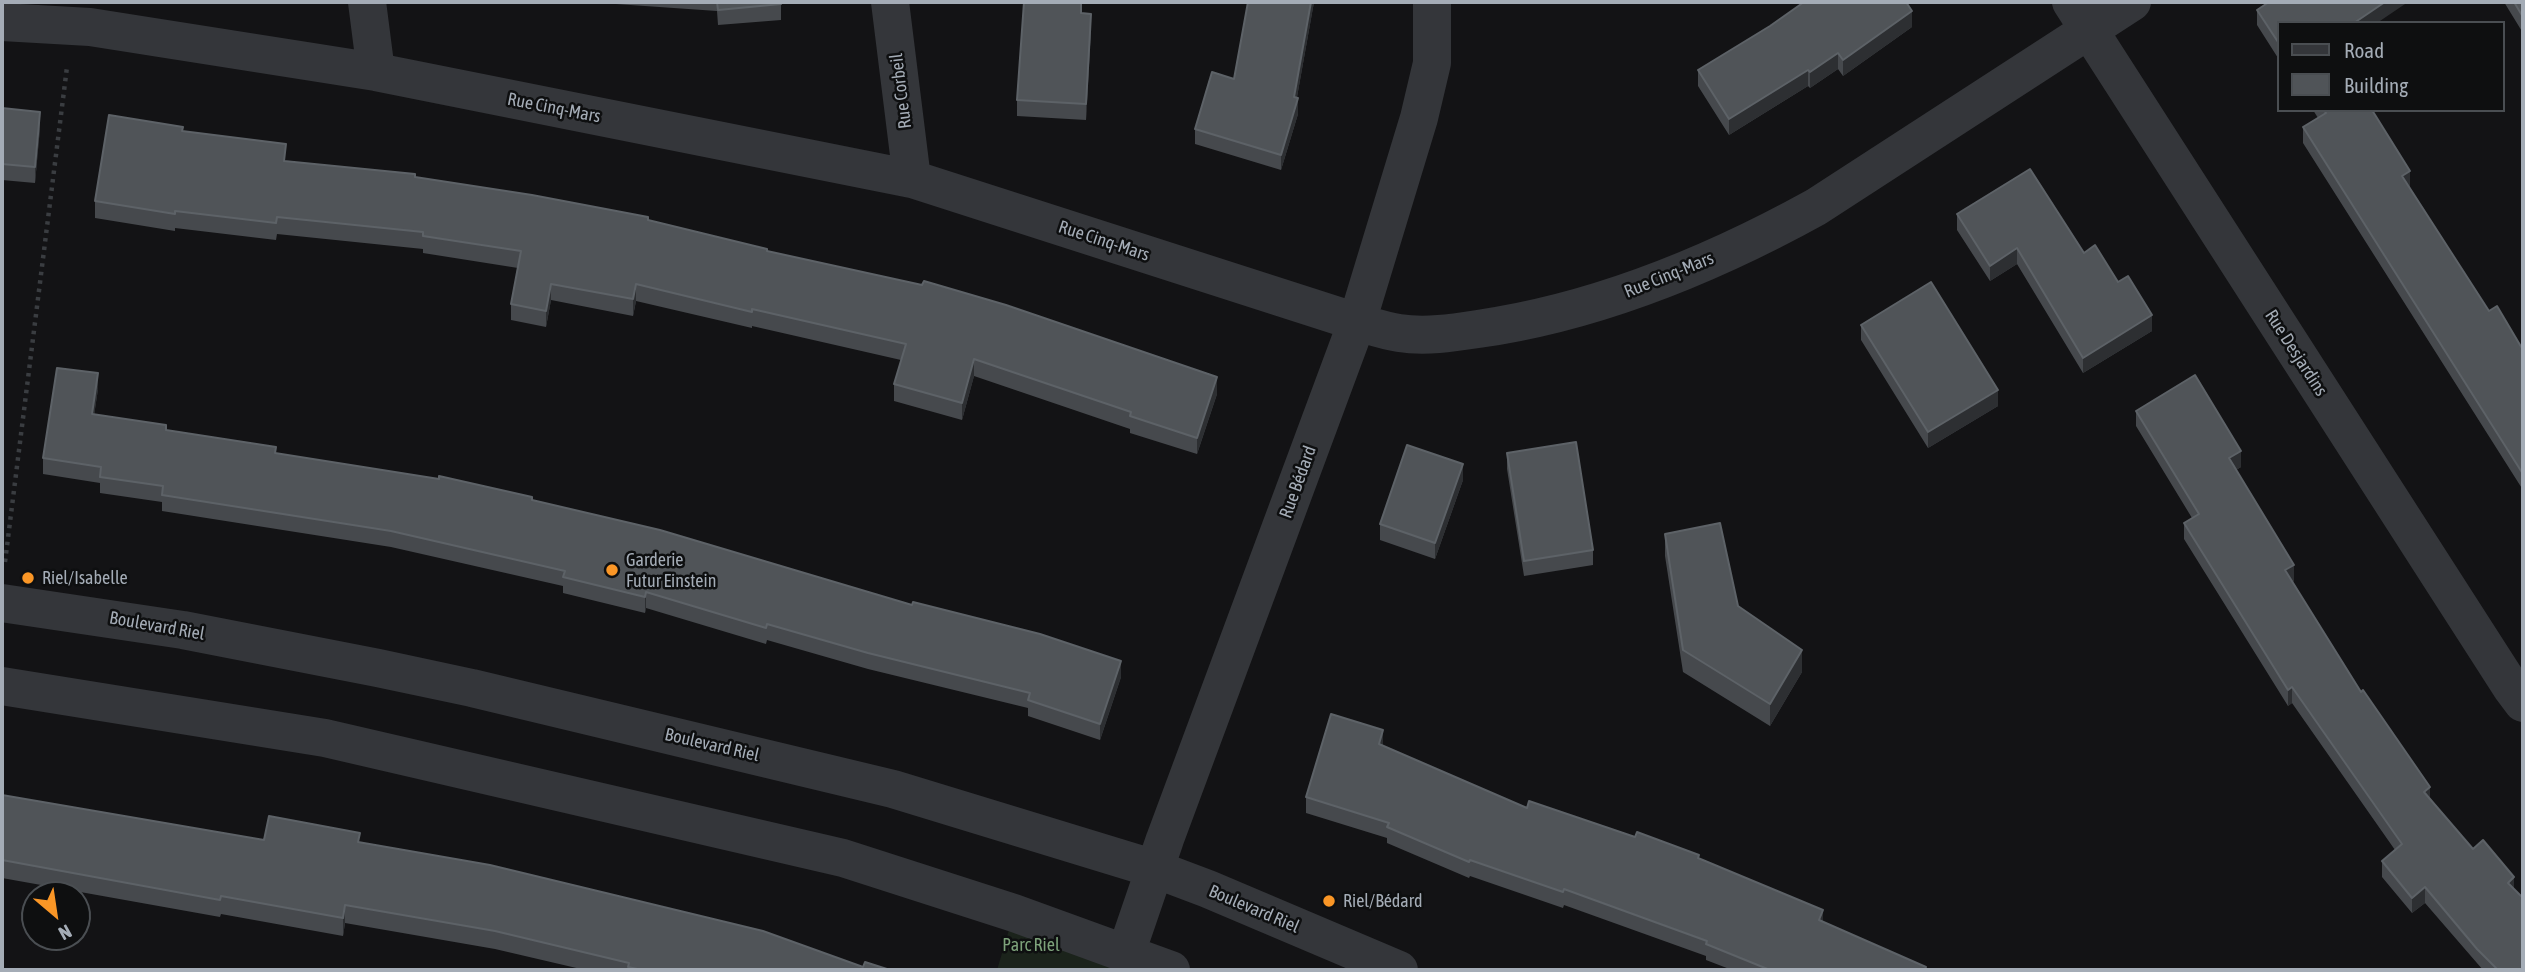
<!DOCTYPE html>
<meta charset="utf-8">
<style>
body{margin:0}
#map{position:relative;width:2525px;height:972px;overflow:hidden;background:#131315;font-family:"Asap Condensed",sans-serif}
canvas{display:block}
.frame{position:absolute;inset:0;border:4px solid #a4acb6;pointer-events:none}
.legend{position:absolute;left:2277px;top:21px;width:228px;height:91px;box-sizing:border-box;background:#0e0f10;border:2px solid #4a4e52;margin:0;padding:9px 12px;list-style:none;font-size:21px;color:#a4acb6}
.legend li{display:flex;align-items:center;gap:14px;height:35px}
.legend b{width:35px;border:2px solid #4a4e52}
.north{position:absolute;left:21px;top:881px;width:70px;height:70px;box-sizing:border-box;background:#0e0f10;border:2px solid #4a4e52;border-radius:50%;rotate:151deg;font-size:19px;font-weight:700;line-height:28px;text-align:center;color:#a4acb6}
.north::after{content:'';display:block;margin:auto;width:24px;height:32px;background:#fa9626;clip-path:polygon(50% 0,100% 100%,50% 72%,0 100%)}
</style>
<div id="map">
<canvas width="2525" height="972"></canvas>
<div class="frame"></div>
<ul class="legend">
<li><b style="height:9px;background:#34363a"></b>Road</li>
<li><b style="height:19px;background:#505458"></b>Building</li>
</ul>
<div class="north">N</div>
</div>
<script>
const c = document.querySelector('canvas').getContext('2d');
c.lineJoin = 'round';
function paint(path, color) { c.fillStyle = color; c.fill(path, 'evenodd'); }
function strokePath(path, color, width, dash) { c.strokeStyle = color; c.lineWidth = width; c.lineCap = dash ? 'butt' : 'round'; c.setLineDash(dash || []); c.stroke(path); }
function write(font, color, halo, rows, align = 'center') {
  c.font = font + ' "Asap Condensed",sans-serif'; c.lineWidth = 5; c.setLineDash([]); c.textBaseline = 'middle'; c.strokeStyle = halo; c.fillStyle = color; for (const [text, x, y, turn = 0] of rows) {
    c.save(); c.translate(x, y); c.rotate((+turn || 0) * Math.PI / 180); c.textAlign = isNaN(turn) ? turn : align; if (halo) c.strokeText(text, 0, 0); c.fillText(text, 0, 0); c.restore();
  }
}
paint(new Path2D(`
 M1014 913 1169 970H997Z`), '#1b231b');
strokePath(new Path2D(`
 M5 562 67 67`), '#3a3d41', 4.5, [3.5, 5]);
strokePath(new Path2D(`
 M367 2 376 72
 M890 2 912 179
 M2071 2 2511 687 2523 703
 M2 22 90 27 376 72 912 179 1357 322C1371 326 1385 331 1399 333 1425 337 1452 333 1478 329 1597 312 1711 265 1816 207L2132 2
 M2 603 183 630 378 668 472 688 893 789 1155 869 1208 889 1399 970
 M2 686 325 738 843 858 1014 913 1171 970
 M1126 953 1165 839 1357 322 1419 118 1432 63V2`), '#34363a', 38);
paint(new Path2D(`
 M587 2H781V20L718 25 717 11Z
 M1248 2H1314L1297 97 1298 114 1281 170 1195 144V129L1234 79Z
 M2504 2H2523V33Z
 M2257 10 2278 23V58L2257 25Z
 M1081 13 1091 29 1086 120 1017 116V100Z
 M1912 27 1843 76 1838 69 1810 88 1808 86 1729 135 1698 86V70Z
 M2 108 40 128 35 183 2 180Z
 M2313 110H2372L2410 186 2409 187 2489 311 2523 350V490L2303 143V127L2318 118Z
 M183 131 286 161 415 177 648 220 767 251 1217 394 1197 454 1130 433V429L974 376 962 420 894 401V384L901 360 752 326V328L636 301 633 316 551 300 546 327 511 320V304L518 268 423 253V249L277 234 276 240 175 228V231L95 218V201Z
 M1957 214 2084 253 2118 282 2152 331 2083 373 2017 264 1990 281 1957 230Z
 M1861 325 1998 406 1928 448 1861 340Z
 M98 389 94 415 276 454 532 500 1121 677 1100 740 1028 716V708L868 669 767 640 766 644 646 608 645 613 563 593V586L391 547 162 511V502L100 493V483L43 474V458Z
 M2136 411 2241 467 2236 470 2294 581 2292 582 2361 692 2430 798 2473 849 2514 889 2523 970H2483L2425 903 2412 913 2382 877V861L2395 850 2292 703 2288 706 2184 539V523L2192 518 2136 426Z
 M1507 453 1593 550V565L1524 576 1507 469Z
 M1463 480 1435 559 1380 540V524Z
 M1665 534 1738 606 1802 672 1770 726 1683 672 1665 556Z
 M1383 746 1527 808 1699 858 1823 922 1926 970H1732L1706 960V956L1564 905 1563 908 1470 876 1469 878 1387 843V838L1306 813V797Z
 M2 795 264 840 360 842 863 967 890 970H585L495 949 345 923 343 936 221 914 220 917 2 878Z`), '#46494d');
paint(new Path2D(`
 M1311 2H1314L1295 108 1298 98V114L1281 170V155L1294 97Z
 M2385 2H2408L2377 23H2354Z
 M1912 11V27L1843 76V60Z
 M1091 14V29L1086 120V104Z
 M1838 53V69L1810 88V72Z
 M1808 70V86L1729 135V119Z
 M40 112V128L35 183V167Z
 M2410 171V186L2402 191V176Z
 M2017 248V264L1990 281V266Z
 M551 284V300L546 327V311Z
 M636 284V301L633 316V299Z
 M2152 315V331L2083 373V358Z
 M974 359V376L962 420V403Z
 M98 373V389L92 430V414Z
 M1217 377V394L1197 454V438Z
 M1998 390V406L1928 448V432Z
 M2241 451V467L2229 474V458Z
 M1463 464V480L1435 559V543Z
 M2294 565V581L2285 586V570Z
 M646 592V608L645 613V597Z
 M1802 650V672L1770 726V704Z
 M1121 661V677L1100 740V724Z
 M2292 687V703L2288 706V690Z
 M1383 730V746L1379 744Z
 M2430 787V803L2424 792Z
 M2514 877V893L2508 883Z
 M2425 887V903L2412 913V898Z
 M345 905V923L343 936V918Z
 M1823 910V926L1819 920Z`), '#2d2f32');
const building = new Path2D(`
 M717 2H781V4L718 10Z
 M1024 2H1081V13L1091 14 1086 104 1017 100Z
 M1248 2H1311L1294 97 1298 98 1281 155 1195 129 1212 72 1234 79Z
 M1804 2H1906L1912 11 1843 60 1838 53 1810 72 1808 70 1729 119 1698 70 1770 26Z
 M2269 2H2385L2354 23H2278V42L2257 10Z
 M2514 2H2523V17Z
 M2 108 40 112 35 167 2 164Z
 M2324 110H2372L2410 171 2402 176 2489 311 2497 306 2523 350V474L2303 127 2326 113Z
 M109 115 183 127 182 131 286 144 284 161 415 174V177L532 195 648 217V220L767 249V251L922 285 924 281 1006 305 1217 377 1197 438 1130 416 1131 412 974 359 962 403 894 384 906 344 752 309V312L636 284 633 299 551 284 546 311 511 304 521 251 423 236V232L277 217 276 223 175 211V214L95 201Z
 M2030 169 2084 253 2095 245 2118 282 2128 276 2152 315 2083 358 2017 248 1990 266 1957 214Z
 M1931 282 1998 390 1928 432 1861 325Z
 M57 368 98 373 92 414 166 425V430L276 447 275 453 439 479V476L532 497V500L660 530 912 605 913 602 1040 634 1121 661 1100 724 1028 700 1030 693 868 653 767 624 766 628 646 592 645 597 563 577 565 571 391 531 162 495 163 486 100 477 101 467 43 458Z
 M2195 375 2241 451 2229 458 2294 565 2285 570 2361 692 2363 690 2430 787 2424 792 2473 849 2483 840 2514 877 2508 883 2523 898V970H2498L2477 949 2425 887 2412 898 2382 861 2402 844 2292 687 2288 690 2184 523 2199 514 2136 411Z
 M1576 442 1593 550 1524 561 1507 453Z
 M1407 445 1463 464 1435 543 1380 524Z
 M1720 523 1738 606 1802 650 1770 704 1683 650 1665 534Z
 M1331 714 1383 730 1379 744 1527 808 1529 801 1635 837 1637 832 1699 855 1698 858 1823 910 1819 920 1926 967 1925 970H1770L1706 944 1707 941 1564 889 1563 892 1470 860 1469 862 1387 827 1389 823 1306 797Z
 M2 795 264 840 269 816 360 833 358 842 490 865 763 931 863 967 865 962 890 970H642L628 967 629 963 495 931 345 905 343 918 221 896 220 900 2 860Z`);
paint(building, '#505458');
strokePath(building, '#5d6267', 2);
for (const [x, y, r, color] of [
 [612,570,7,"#fa9626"],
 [28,578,7,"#fa9626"],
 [1329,901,7,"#fa9626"]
]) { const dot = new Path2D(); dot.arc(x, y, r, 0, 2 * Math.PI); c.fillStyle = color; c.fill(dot); strokePath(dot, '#0e0f10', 2.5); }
write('18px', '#a4acb6', '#0e0f10', [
 ["Rue Corbeil",901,91,-97],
 ["Rue Cinq-Mars",554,108,11],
 ["Rue Cinq-Mars",1104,241,18],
 ["Rue Cinq-Mars",1669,275,-22],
 ["Rue Desjardins",2296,353,57],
 ["Rue Bédard",1298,482,-70],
 ["Boulevard Riel",157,626,10],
 ["Boulevard Riel",712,745,13],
 ["Boulevard Riel",1254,909,23]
]);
write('18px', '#a4acb6', '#0e0f10', [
 ["Garderie",626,560],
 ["Futur Einstein",626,581],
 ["Riel/Isabelle",42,578],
 ["Riel/Bédard",1343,901]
], 'left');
write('18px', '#7da27a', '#0e0f10', [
 ["Parc Riel",1031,945]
]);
</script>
